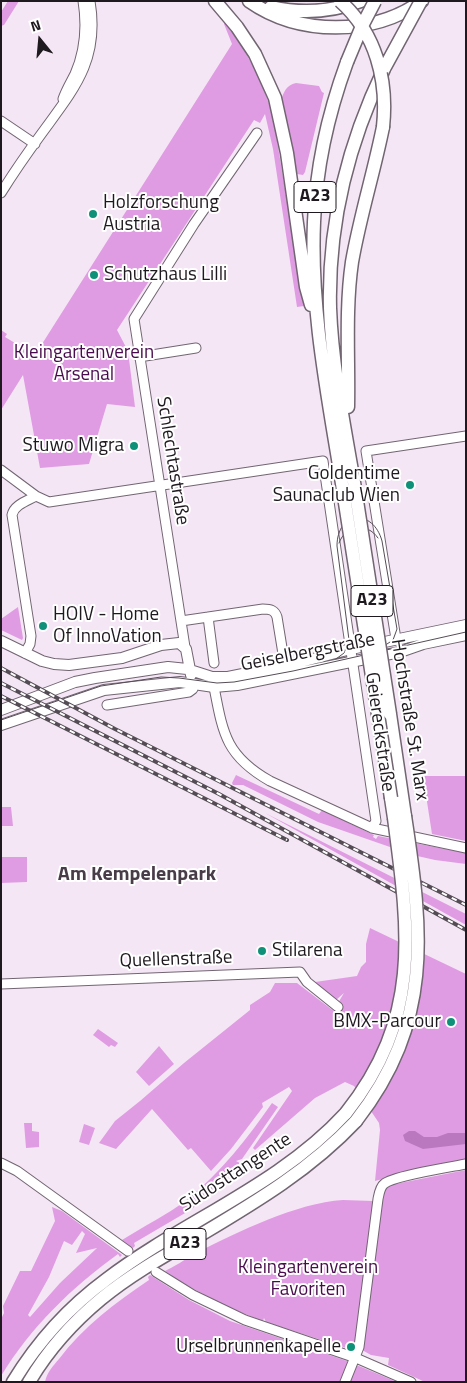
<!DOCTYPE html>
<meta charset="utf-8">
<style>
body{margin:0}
#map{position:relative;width:467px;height:1383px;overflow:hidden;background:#f5e6f5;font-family:"Titillium Web",sans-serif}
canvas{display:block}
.frame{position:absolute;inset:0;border:2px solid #1e191e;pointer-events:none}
.north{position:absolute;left:15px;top:15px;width:50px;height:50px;-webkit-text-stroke:4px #fff;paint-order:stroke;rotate:343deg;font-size:14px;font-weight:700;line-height:20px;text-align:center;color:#1e191e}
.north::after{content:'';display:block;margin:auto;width:18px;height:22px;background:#1e191e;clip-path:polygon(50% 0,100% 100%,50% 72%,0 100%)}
</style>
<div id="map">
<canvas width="467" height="1383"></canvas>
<div class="frame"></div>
<div class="north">N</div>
</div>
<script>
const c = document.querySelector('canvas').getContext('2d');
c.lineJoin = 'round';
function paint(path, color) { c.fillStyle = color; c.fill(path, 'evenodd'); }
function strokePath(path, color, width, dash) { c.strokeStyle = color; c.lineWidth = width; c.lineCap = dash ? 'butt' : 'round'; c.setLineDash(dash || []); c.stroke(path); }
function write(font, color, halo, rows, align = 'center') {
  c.font = font + ' "Titillium Web",sans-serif'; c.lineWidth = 4; c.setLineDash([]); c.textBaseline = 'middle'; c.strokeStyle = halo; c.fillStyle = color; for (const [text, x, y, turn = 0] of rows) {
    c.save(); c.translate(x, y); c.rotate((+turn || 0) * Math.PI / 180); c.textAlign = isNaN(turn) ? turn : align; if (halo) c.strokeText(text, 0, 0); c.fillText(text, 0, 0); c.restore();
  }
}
paint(new Path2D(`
 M8 1H19L4 25 1 26V12Z
 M225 23C247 51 263 82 273 116L304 306 297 307 273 149 265 114 260 123 254 120 117 330 128 351 135 407 107 404 89 464 40 468 23 375 1 410V330L7 334 5 337 35 355 232 44 224 24Z
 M296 83 319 86 322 92 324 93 305 172 303 175 297 174 281 100C284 92 286 85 296 83Z
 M18 607 23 638 22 640 1 630V619Z
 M236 775 319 814 322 810 374 835 373 837 376 839 378 836 466 853V864L435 860 413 855 318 822 243 785H233L232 783Z
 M423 776H466V841L432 834Z
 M1 807H11L13 826H1Z
 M265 813 466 914V925Z
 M1 857H27V882L1 883Z
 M370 928 466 974V1160L420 1169 375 1181 380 1130 379 1123 354 1086 345 1082 315 1098 255 1150 253 1148 292 1091 289 1087 262 1103 263 1107 231 1149 211 1171 191 1148 188 1150 152 1109 116 1149 99 1143 115 1121 140 1101 184 1063 250 1010V1005L270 992 275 983H297L335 1012 338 1003 344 993 336 1000 315 984V982L357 976 361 967 366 962V944Z
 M98 1029 118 1043 115 1047 111 1045 109 1047 93 1035Z
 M159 1046 174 1064 149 1086 136 1072Z
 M272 1103 278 1107 242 1159 236 1161 240 1163 192 1209 134 1243 135 1246 133 1248 122 1240C144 1226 167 1215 188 1199 222 1171 247 1139 272 1103Z
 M24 1123H32V1131L39 1132V1147L26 1148Z
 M84 1124 95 1128 89 1145 79 1142Z
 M466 1170V1382H425L388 1365 389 1358 371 1355 362 1350 382 1192 390 1185Z
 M343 1200 373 1201 355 1343 352 1349H349L266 1322 264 1318 263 1321C228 1308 195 1292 165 1271 172 1268 186 1259 196 1253 238 1232 296 1203 343 1200Z
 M52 1207 62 1211 122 1255 120 1257 118 1254C71 1288 31 1327 1 1376V1319L4 1313 3 1306 20 1271H31L55 1221ZM82 1231 85 1234 76 1253 97 1248 60 1283 30 1317 28 1315 49 1277 64 1241 72 1245Z
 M150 1275 189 1300 230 1321 347 1361 348 1364 359 1366 397 1382H45C47 1372 53 1366 59 1359 83 1327 116 1302 149 1280L148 1277Z`), '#df9ce3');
paint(new Path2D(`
 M409 1131H415L424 1137H437L448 1133H466V1144L423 1149 405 1141 403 1135Z`), '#ba79be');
const minor = new Path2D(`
 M63 99C66 90 71 82 75 74 85 51 87 26 83 1
 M1 121 35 144
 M1 193C14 172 28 152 42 133 74 89 100 60 90 1
 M139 357 196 348
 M1 470 36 496 49 502 323 461 376 821 372 828
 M208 617 214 663
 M181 621 263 609C270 609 275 610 277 617L285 666
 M396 639 366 451 466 436
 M185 647 134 319 194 224 257 133
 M25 653 30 644 31 636 12 515C14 505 27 501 36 496
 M214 687C223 734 226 756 270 781L372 828 466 848
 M107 705 189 692 193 689V683
 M1 984 300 972 307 982 338 1007
 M1 1163 17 1171 128 1251
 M156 1272 193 1295 245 1320 356 1358 411 1382
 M345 1382 359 1347 378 1199C379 1194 380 1187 384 1184 393 1176 451 1167 466 1164`);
const major = new Path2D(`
 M1 641 42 661 54 664 69 665 122 658 161 645 179 643 186 649 191 675
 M1 710 75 682 95 678 168 667 187 669 212 677H228L297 663 351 649 466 625
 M1 725 104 690 180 682 214 687 237 685 400 652 423 644 466 635`);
const highway = new Path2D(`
 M215 1 237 27 255 54 275 98 287 153 306 287 311 305
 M249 1C299 36 373 36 422 1
 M271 7C302 14 332 12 361 1
 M348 407C349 359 345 310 352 262 360 216 374 172 383 127
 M355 488C345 430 332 366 330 308 328 225 348 144 384 69
 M343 490C329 401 310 312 314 222 316 167 328 114 347 62
 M390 714 405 816
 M391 798 394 818
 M13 1382C38 1341 69 1307 107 1279 185 1220 279 1186 346 1113
 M29 1382C48 1350 72 1323 101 1299 130 1275 164 1256 197 1237 254 1203 310 1170 356 1121`);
strokePath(minor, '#726572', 11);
strokePath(major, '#726572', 12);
strokePath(highway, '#726572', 15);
strokePath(minor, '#fff', 9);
strokePath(major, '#fff', 10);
strokePath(highway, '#fff', 12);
strokePath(new Path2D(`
 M339 543C346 524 367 522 378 538
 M336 659 344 653 349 640 337 546C337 511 373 508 382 541L397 629 393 640 384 646
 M1 720 101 686 161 677 179 678 217 683 234 682 293 671 466 632`), '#554d55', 1);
const rail = new Path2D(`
 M1 668 115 729 466 905
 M1 683 219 794 466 930
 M1 696 287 840`);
strokePath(rail, '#554d55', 4);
strokePath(rail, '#fff', 2, [5.5]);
const highwayBridge = new Path2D(`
 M340 1C376 33 388 80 383 127
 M347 62 362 26 375 1
 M385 67 421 1
 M355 488 390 714
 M343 490 391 798
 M346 1113C422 1017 409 931 394 818
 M356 1121C433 1022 423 933 405 816`);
strokePath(highwayBridge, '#726572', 15, []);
strokePath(highwayBridge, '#fff', 12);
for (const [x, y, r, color] of [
 [93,214,5,"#0f9179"],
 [94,275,5,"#0f9179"],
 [134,446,5,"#0f9179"],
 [410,485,5,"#0f9179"],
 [43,626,5,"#0f9179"],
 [262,951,5,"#0f9179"],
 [451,1022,5,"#0f9179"],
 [351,1347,5,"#0f9179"]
]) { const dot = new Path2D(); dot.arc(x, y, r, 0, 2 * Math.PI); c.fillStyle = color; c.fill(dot); strokePath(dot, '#fff', 2); }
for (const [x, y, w] of [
 [315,197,42],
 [372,601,42],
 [185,1244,42]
]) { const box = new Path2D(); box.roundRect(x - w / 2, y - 15.5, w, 31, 4); c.fillStyle = '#fff'; c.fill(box); strokePath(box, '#1e191e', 1); }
write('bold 18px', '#1e191e', null, [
 ["A23",315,197],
 ["A23",372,601],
 ["A23",185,1244]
]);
write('19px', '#1e191e', '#fff', [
 ["Holzforschung",103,203],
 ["Austria",103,225],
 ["Schutzhaus Lilli",104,275],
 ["Stuwo Migra",124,446,"right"],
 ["Goldentime",400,474,"right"],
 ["Saunaclub Wien",400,496,"right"],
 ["HOIV - Home",53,615],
 ["Of InnoVation",53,637],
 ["Stilarena",272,951],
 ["BMX-Parcour",441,1022,"right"],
 ["Urselbrunnenkapelle",341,1347,"right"]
], 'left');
write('19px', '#490b4d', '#fff', [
 ["Kleingartenverein",84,353],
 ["Arsenal",84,375],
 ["Kleingartenverein",308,1268],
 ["Favoriten",308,1290]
]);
write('19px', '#1e191e', '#fff', [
 ["Schlechtastraße",172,461,81],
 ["Geiselbergstraße",308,653,-11],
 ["Hochstraße St. Marx",409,720,81],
 ["Geiereckstraße",379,732,82],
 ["Quellenstraße",176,960,-2],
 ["Südosttangente",236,1173,-33]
]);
write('bold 20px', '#483c49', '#fff', [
 ["Am Kempelenpark",137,875]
]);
</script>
